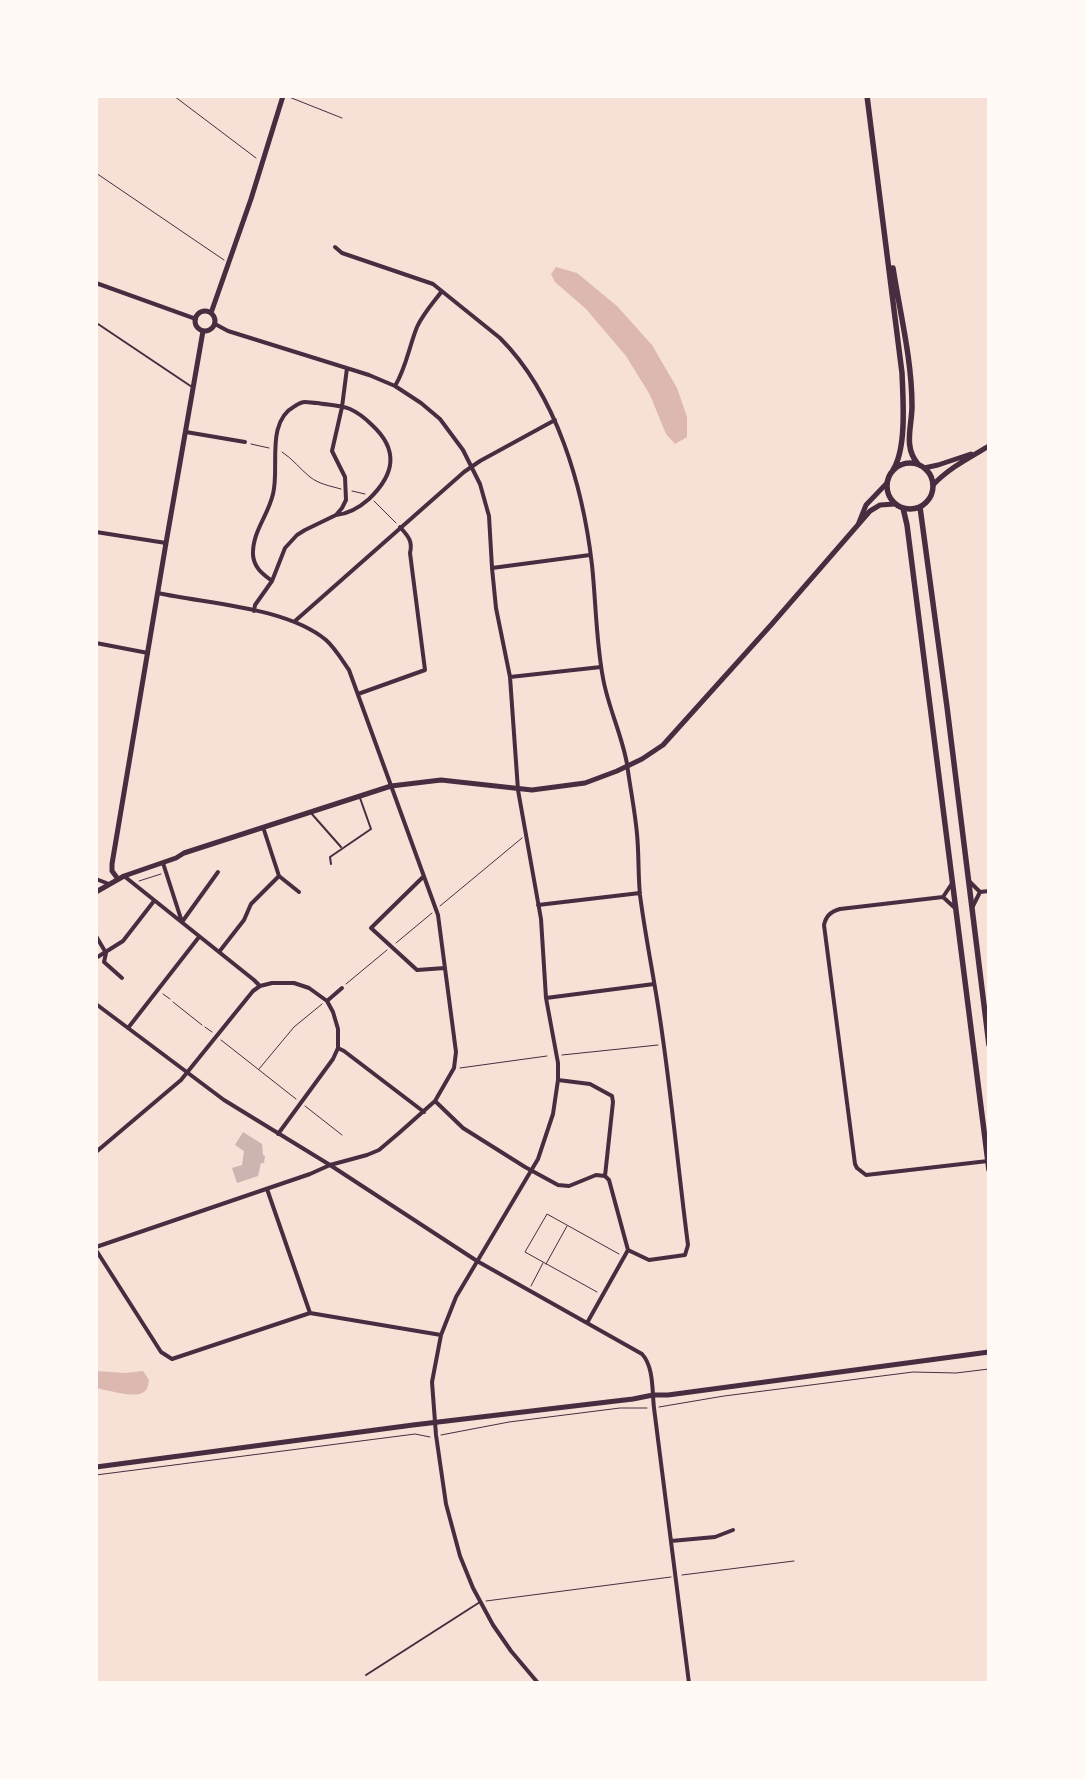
<!DOCTYPE html>
<style>
body{margin:0}
#map{position:relative;width:1085px;height:1779px;overflow:hidden;background:#f7e1d7;font-family:Roboto,sans-serif}
canvas{display:block}
.frame{position:absolute;inset:0;border:98px solid #fffaf5;pointer-events:none}
</style>
<div id="map">
<canvas width="1085" height="1779"></canvas>
<div class="frame"></div>
</div>
<script>
const c = document.querySelector('canvas').getContext('2d');
c.lineJoin = 'round';
function paint(path, color) { c.fillStyle = color; c.fill(path, 'evenodd'); }
function strokePath(path, color, width, dash) { c.strokeStyle = color; c.lineWidth = width; c.lineCap = dash ? 'butt' : 'round'; c.setLineDash(dash || []); c.stroke(path); }
paint(new Path2D(`
 M556 267 577 273 617 306 652 345 677 388 687 417V437L675 444 666 434 650 395 626 356 586 309 555 282 551 274Z
 M96 1371 125 1373 143 1371 149 1380C148 1385 148 1389 144 1392 135 1399 108 1390 96 1388Z`), '#dcb8b0');
paint(new Path2D(`
 M243 1132 262 1144 263 1155 265 1156 264 1163H261L258 1176 237 1183 232 1168 242 1165 244 1151 235 1145Z`), '#ccb4b1');
strokePath(new Path2D(`
 M174 96 256 158
 M289 97 342 118
 M96 173 224 260
 M251 444 269 448
 M282 452C293 459 300 469 310 477 319 484 330 486 341 489
 M352 491 365 494
 M374 501 396 523
 M139 881 161 874
 M440 906 522 838
 M396 943 432 913
 M346 984 387 950
 M163 994 170 999
 M173 1002 202 1025
 M205 1027 212 1032
 M221 1040 296 1099
 M562 1055 658 1045
 M460 1068 547 1056
 M259 1069 294 1027 322 1004
 M305 1106 342 1135
 M546 1264 567 1226
 M531 1286 543 1263
 M597 1292 525 1252 547 1214 619 1254
 M659 1407 724 1396 913 1372 956 1373 989 1369
 M441 1435 509 1422 620 1408H647
 M96 1475 415 1434 430 1437
 M682 1575 794 1561
 M486 1601 671 1577`), '#4a2c40', 1);
strokePath(new Path2D(`
 M98 324 192 387
 M311 813 341 847
 M331 864 330 857 371 829 360 798
 M366 1675 480 1602`), '#4a2c40', 2);
strokePath(new Path2D(`
 M335 247 342 253 433 284 500 338C557 395 583 487 592 565 596 603 596 641 603 678 608 707 622 735 627 764 630 787 635 811 637 834 639 854 638 875 640 895 645 934 653 973 659 1012 671 1089 678 1168 688 1245L685 1255 649 1260 628 1250
 M96 283 196 319
 M215 324 228 331 369 375 395 386 421 403 440 419 463 450 480 484 489 516 492 568 496 608 510 677 518 790 541 919 546 998 558 1063V1080L553 1114 538 1159 456 1297 441 1335 432 1382 436 1435 446 1504 460 1556 473 1588 493 1625 511 1651 538 1683
 M395 386C406 368 409 347 417 327 423 314 433 303 442 291
 M186 432 245 442
 M96 532 166 543
 M492 568 590 555
 M272 581C263 574 254 568 253 555 252 532 268 516 273 494 280 467 265 422 295 406 298 404 302 402 305 402 309 402 313 403 317 403 328 405 340 405 350 409 359 413 365 418 372 425 399 450 395 474 369 499 360 507 348 514 336 515
 M254 611 255 605 272 581 285 548 297 535 305 530 336 515 342 508 346 500 345 477 332 451 342 407 347 368
 M295 621 464 472 480 461 555 420
 M96 643 148 653
 M510 677 601 667
 M358 694 425 670 410 553C413 541 408 536 400 527
 M263 827 279 876 299 892
 M163 863 182 922
 M124 876 254 980 260 986
 M424 876 371 928 417 970 445 968
 M96 879 109 884
 M968 880 980 892
 M980 892 989 891
 M943 897 953 882
 M538 905 640 893
 M973 906 980 892
 M956 909 943 897 840 909C830 912 826 916 824 925L855 1164 857 1168 866 1175 988 1161
 M182 922 218 872
 M96 936 106 953 104 962 122 978
 M219 952 244 920 251 904 279 876
 M96 958 123 941 154 901
 M546 998 654 984
 M327 1001 342 988
 M96 1004 224 1100 330 1165 477 1261 642 1354C654 1367 652 1391 654 1408L689 1683
 M128 1028 199 937
 M338 1048 344 1051 424 1112
 M558 1080 590 1084 612 1096 613 1102 605 1176
 M435 1101 463 1128 525 1167 558 1185 569 1186 596 1175 605 1176 609 1180 628 1250 587 1323
 M96 1152 181 1080 253 991 260 986 272 983H294L309 988 327 1001 333 1012 338 1029V1048L333 1059 278 1134
 M267 1189 310 1313
 M96 1247 310 1174 330 1165 367 1155 379 1150 399 1133 435 1101 454 1068 456 1052 438 915 349 670C342 660 335 648 326 640 286 607 208 604 158 593
 M96 1250 161 1352 172 1359 310 1313 441 1335
 M671 1541 715 1537 733 1530`), '#4a2c40', 4);
strokePath(new Path2D(`
 M195 321a10 10 0 1 1 20 0a10 10 0 1 1-20 0Z
 M211 313 251 199 283 96
 M924 468 938 465 971 454
 M933 485C949 468 969 458 989 446
 M858 525 866 505 887 483
 M118 879 112 871V864L166 543 203 331
 M96 892 124 876 176 858 184 853 391 786 441 780 532 790 585 783 617 771 642 759 663 745 771 625 870 511 880 505 895 504
 M96 1467 413 1425 633 1399 653 1395H668L989 1352`), '#4a2c40', 5);
strokePath(new Path2D(`
 M867 96 902 373C903 399 907 448 893 470
 M893 268C900 313 912 360 912 406 912 426 903 447 918 464
 M887 486a23 23 0 1 1 46 0a23 23 0 1 1-46 0Z
 M920 507 947 707 989 1045
 M903 508 907 525 989 1170`), '#4a2c40', 5.5);
</script>
